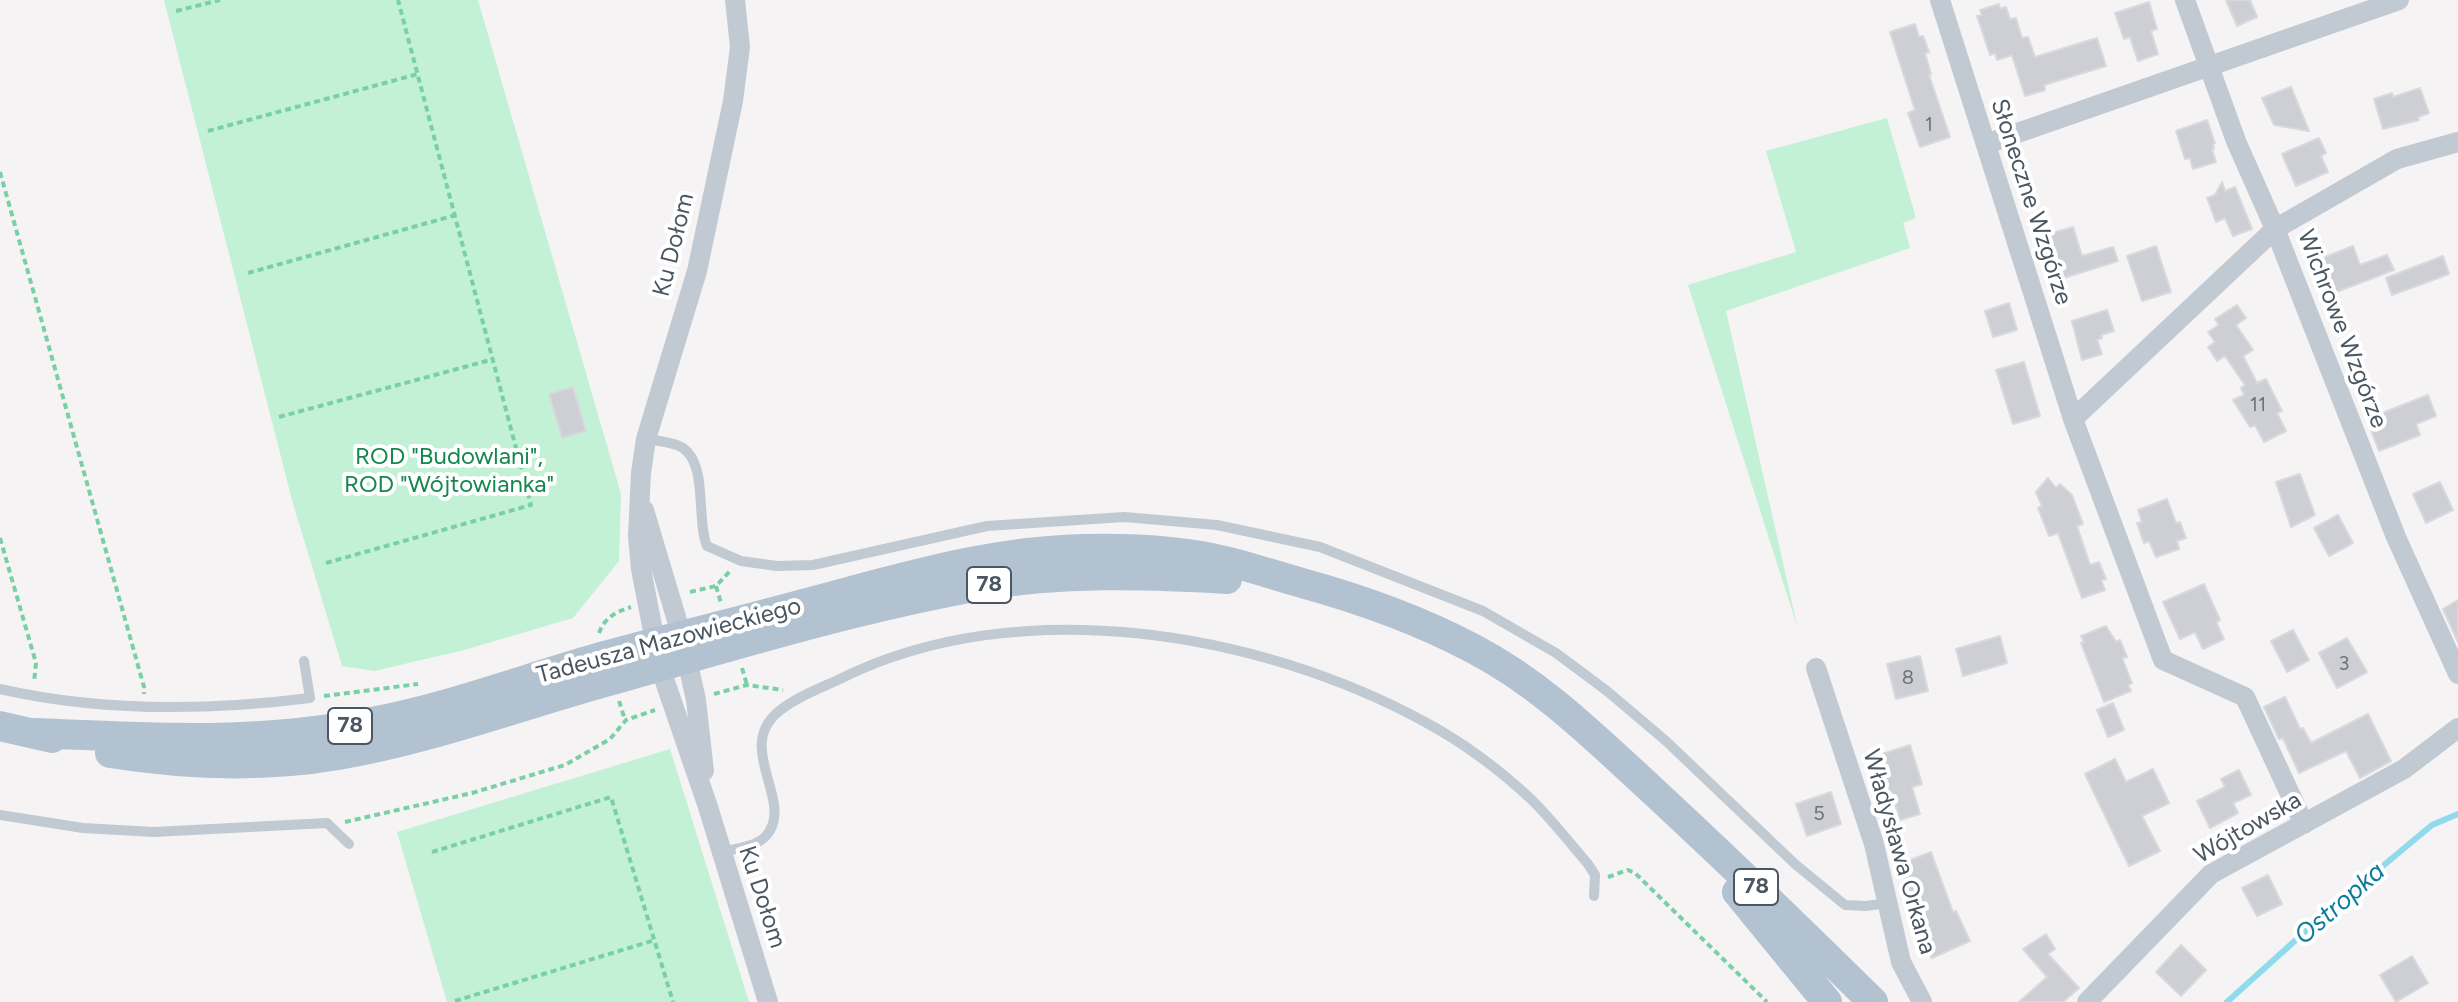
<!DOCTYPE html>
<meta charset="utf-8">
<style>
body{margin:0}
canvas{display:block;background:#f5f3f3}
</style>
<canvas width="2458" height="1002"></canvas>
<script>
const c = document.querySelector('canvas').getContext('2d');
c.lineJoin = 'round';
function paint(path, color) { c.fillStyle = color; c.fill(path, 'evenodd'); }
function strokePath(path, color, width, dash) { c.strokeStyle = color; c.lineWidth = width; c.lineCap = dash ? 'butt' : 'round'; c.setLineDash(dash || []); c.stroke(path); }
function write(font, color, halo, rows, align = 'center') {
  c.font = font + ' Figtree,sans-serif'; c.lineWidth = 8; c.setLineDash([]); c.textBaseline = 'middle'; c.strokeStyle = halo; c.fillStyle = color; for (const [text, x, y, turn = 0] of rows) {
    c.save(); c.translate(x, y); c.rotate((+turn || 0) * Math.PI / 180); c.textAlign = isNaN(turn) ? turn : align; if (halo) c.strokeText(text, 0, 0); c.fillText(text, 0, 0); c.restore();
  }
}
paint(new Path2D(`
 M164 0H478L621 494 619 561 573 618 464 650 374 671 342 666 292 500Z
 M1887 118 1916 218 1903 223 1910 248 1726 311 1798 629 1688 285 1796 252 1766 151Z
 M670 749 749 1002H447L397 832Z`), '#c3f1d5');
strokePath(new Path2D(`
 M2227 1002 2318 920 2432 825 2458 814`), '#90daee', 6);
const building = new Path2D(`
 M2226 0H2250L2257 17 2237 26Z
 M2149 2 2157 29 2151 31 2158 54 2138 61 2130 37 2124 39 2115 13Z
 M1999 4 2000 9 2006 7 2010 19 2016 18 2022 38 2028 37 2035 57 2097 38 2106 66 2044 85 2045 90 2025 96 2012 55 1997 60 1995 53 1990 55 1977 16 1982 15 1980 10Z
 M1915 24 1919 37 1923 36 1929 52 1925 53 1931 74 1929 75 1950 137 1920 147 1908 113 1915 110 1890 32Z
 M2291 87 2309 131 2274 125 2262 98Z
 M2420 88 2429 113 2418 117 2419 120 2383 129 2374 99 2392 93 2393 97Z
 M2207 120 2215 143 2213 144 2214 149 2212 150 2216 162 2193 169 2190 158 2185 159 2176 131Z
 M2319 138 2326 153 2321 156 2328 172 2296 186 2282 154Z
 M2222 182 2225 191 2235 187 2252 229 2233 236 2225 218 2216 222 2207 198 2215 195Z
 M2073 227 2082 256 2113 247 2118 261 2054 281 2050 266 2055 264 2046 235Z
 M2156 246 2171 292 2142 301 2127 256Z
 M2353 246 2360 265 2387 255 2394 270 2323 297 2310 263Z
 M2443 256 2449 274 2392 295 2386 278Z
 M2009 303 2017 330 1993 337 1985 311Z
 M2237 305 2246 318 2236 325 2253 350 2243 356 2257 383 2266 379 2282 411 2277 413 2286 431 2264 442 2255 425 2250 427 2233 400 2244 395 2241 388 2245 385 2225 356 2217 361 2208 347 2215 342 2208 332 2219 325 2215 319Z
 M2107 310 2114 331 2101 335 2102 338 2097 340 2102 354 2082 360 2072 321Z
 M2024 362 2040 416 2013 424 1996 370Z
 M573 387 586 431 562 438 549 394Z
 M2428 395 2436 416 2416 424 2420 435 2379 451 2367 419Z
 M2300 474 2315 515 2291 527 2276 482Z
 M2048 478 2056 488 2060 484 2072 495 2083 524 2077 526 2090 565 2099 562 2106 579 2101 580 2105 590 2082 598 2058 533 2049 536 2038 508 2042 506 2036 492Z
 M2440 482 2453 510 2426 523 2413 494Z
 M2167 499 2176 523 2180 522 2186 538 2177 541 2179 549 2156 557 2149 541 2144 543 2137 523 2142 522 2138 510Z
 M2338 515 2353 543 2329 556 2314 528Z
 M2204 584 2220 620 2216 622 2224 639 2203 649 2195 632 2180 639 2163 602Z
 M2458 600V642L2443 609Z
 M2106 626 2116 642 2120 640 2127 657 2122 658 2132 683 2128 685 2131 691 2104 702 2081 643 2084 642 2081 636Z
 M2293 630 2309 660 2287 672 2271 641Z
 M2000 636 2007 663 1963 676 1956 649Z
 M2347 638 2367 672 2337 688 2319 653Z
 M1920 656 1928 691 1896 699 1887 664Z
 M2285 697 2300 729 2303 728 2311 743 2368 714 2391 761 2360 778 2346 751 2299 773 2283 738 2279 739 2264 707Z
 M2113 703 2124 730 2108 737 2097 710Z
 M1910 745 1922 784 1912 787 1920 814 1900 820 1892 793 1885 796 1873 757Z
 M2115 759 2126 782 2153 769 2169 803 2142 816 2160 851 2129 866 2085 774Z
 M2239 770 2251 795 2233 803 2238 813 2210 828 2197 801 2225 787 2221 779Z
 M1831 792 1841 824 1807 836 1796 804Z
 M1931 852 1953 912 1956 911 1970 941 1932 958 1918 928 1923 926 1900 864Z
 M2268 875 2282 904 2257 916 2242 888Z
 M2046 934 2055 949 2048 954 2079 988 2063 1002H2019L2047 977 2023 949Z
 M2181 945 2206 970 2181 996 2156 972Z
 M2412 956 2428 983 2396 1002 2380 975Z`);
paint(building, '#cdcfd5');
strokePath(building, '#d7d9de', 2);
strokePath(new Path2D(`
 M176 11 220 0
 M208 131 418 74
 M0 172 144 687V694
 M248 273 456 215
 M279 417 494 359
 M0 538 36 663 34 682
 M326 563 531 505 398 0
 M716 586 721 603
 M690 592 716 586 730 571
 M599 633C605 617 616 612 631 607
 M742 668 747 685
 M714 694 747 685 783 690
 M324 696 418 684
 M619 701 625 720
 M345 822 472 793 565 765 610 739 626 720 655 710
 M432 852 611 797 673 1002
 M1608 877 1628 870 1635 873 1767 1002
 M455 1001 655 940`), '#7ad0a6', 4, [6, 4]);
strokePath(new Path2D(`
 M646 439C657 441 674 442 683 448 708 465 696 520 707 546L741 561 777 566 813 565 987 526 1124 517 1217 525 1320 547 1483 611 1556 653 1607 691 1666 741 1795 864 1845 905 1866 906 1887 903
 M0 689C101 712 207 711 310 698L304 661
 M0 815 83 828 154 832 327 823 349 844
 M721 852C734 849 756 847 766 836 796 802 734 749 778 712 796 697 821 688 842 678 1018 591 1258 631 1425 722 1462 742 1501 771 1532 800 1552 820 1570 843 1588 864L1595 875 1594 896`), '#c1cad2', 10);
strokePath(new Path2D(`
 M735 0 740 47 733 101 697 271 646 439 641 473 638 536 641 569 660 667 708 807 768 1002
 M1940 0 2073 419 2163 660 2245 697 2304 824
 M2185 0 2236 141 2275 229 2396 537 2458 674
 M1986 144 2399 0
 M2073 419 2275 229 2397 159 2458 142
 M644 510 682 637 696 700 704 771
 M1816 668 1874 844 1901 962 1922 1002
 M2087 1002 2211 874 2404 769 2458 728`), '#c1cad2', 20);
strokePath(new Path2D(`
 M0 726 52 738
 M35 733C155 738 259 745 377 721 453 706 527 678 601 657 669 638 738 622 807 603 898 579 988 551 1084 549 1129 548 1180 550 1225 561 1251 567 1276 576 1302 583 1360 599 1419 620 1472 648 1536 681 1587 730 1639 778 1718 851 1796 926 1873 1002
 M110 753C186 765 263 768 338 755 432 739 521 705 612 680 733 646 856 608 980 586 1061 572 1144 574 1227 579
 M1737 892 1827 1002`), '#b3c2d1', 30);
write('20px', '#6b747e', null, [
 ["1",1929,125],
 ["11",2258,405],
 ["3",2344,664],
 ["8",1908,678],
 ["5",1819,814]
]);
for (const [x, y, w] of [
 [989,585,44],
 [350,726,44],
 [1756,887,44]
]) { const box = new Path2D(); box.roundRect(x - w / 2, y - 18, w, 36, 6); c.fillStyle = '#fff'; c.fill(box); strokePath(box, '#4a5661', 2); }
write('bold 22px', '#4a5661', null, [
 ["78",989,585],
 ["78",350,726],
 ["78",1756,887]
]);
write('24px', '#4a5661', '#fff', [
 ["Słoneczne Wzgórze",2031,202,72],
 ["Ku Dołom",674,245,-76],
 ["Wichrowe Wzgórze",2342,329,69],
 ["Tadeusza Mazowieckiego",669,641,-15],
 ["Wójtowska",2248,828,-30],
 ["Władysława Orkana",1899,852,74],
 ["Ku Dołom",762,897,72]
]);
write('24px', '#17864f', '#fff', [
 ["ROD \"Budowlani\",",449,457],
 ["ROD \"Wójtowianka\"",449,485]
]);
write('italic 26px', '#0c7c9b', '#fff', [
 ["Ostropka",2340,904,-41]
]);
</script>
